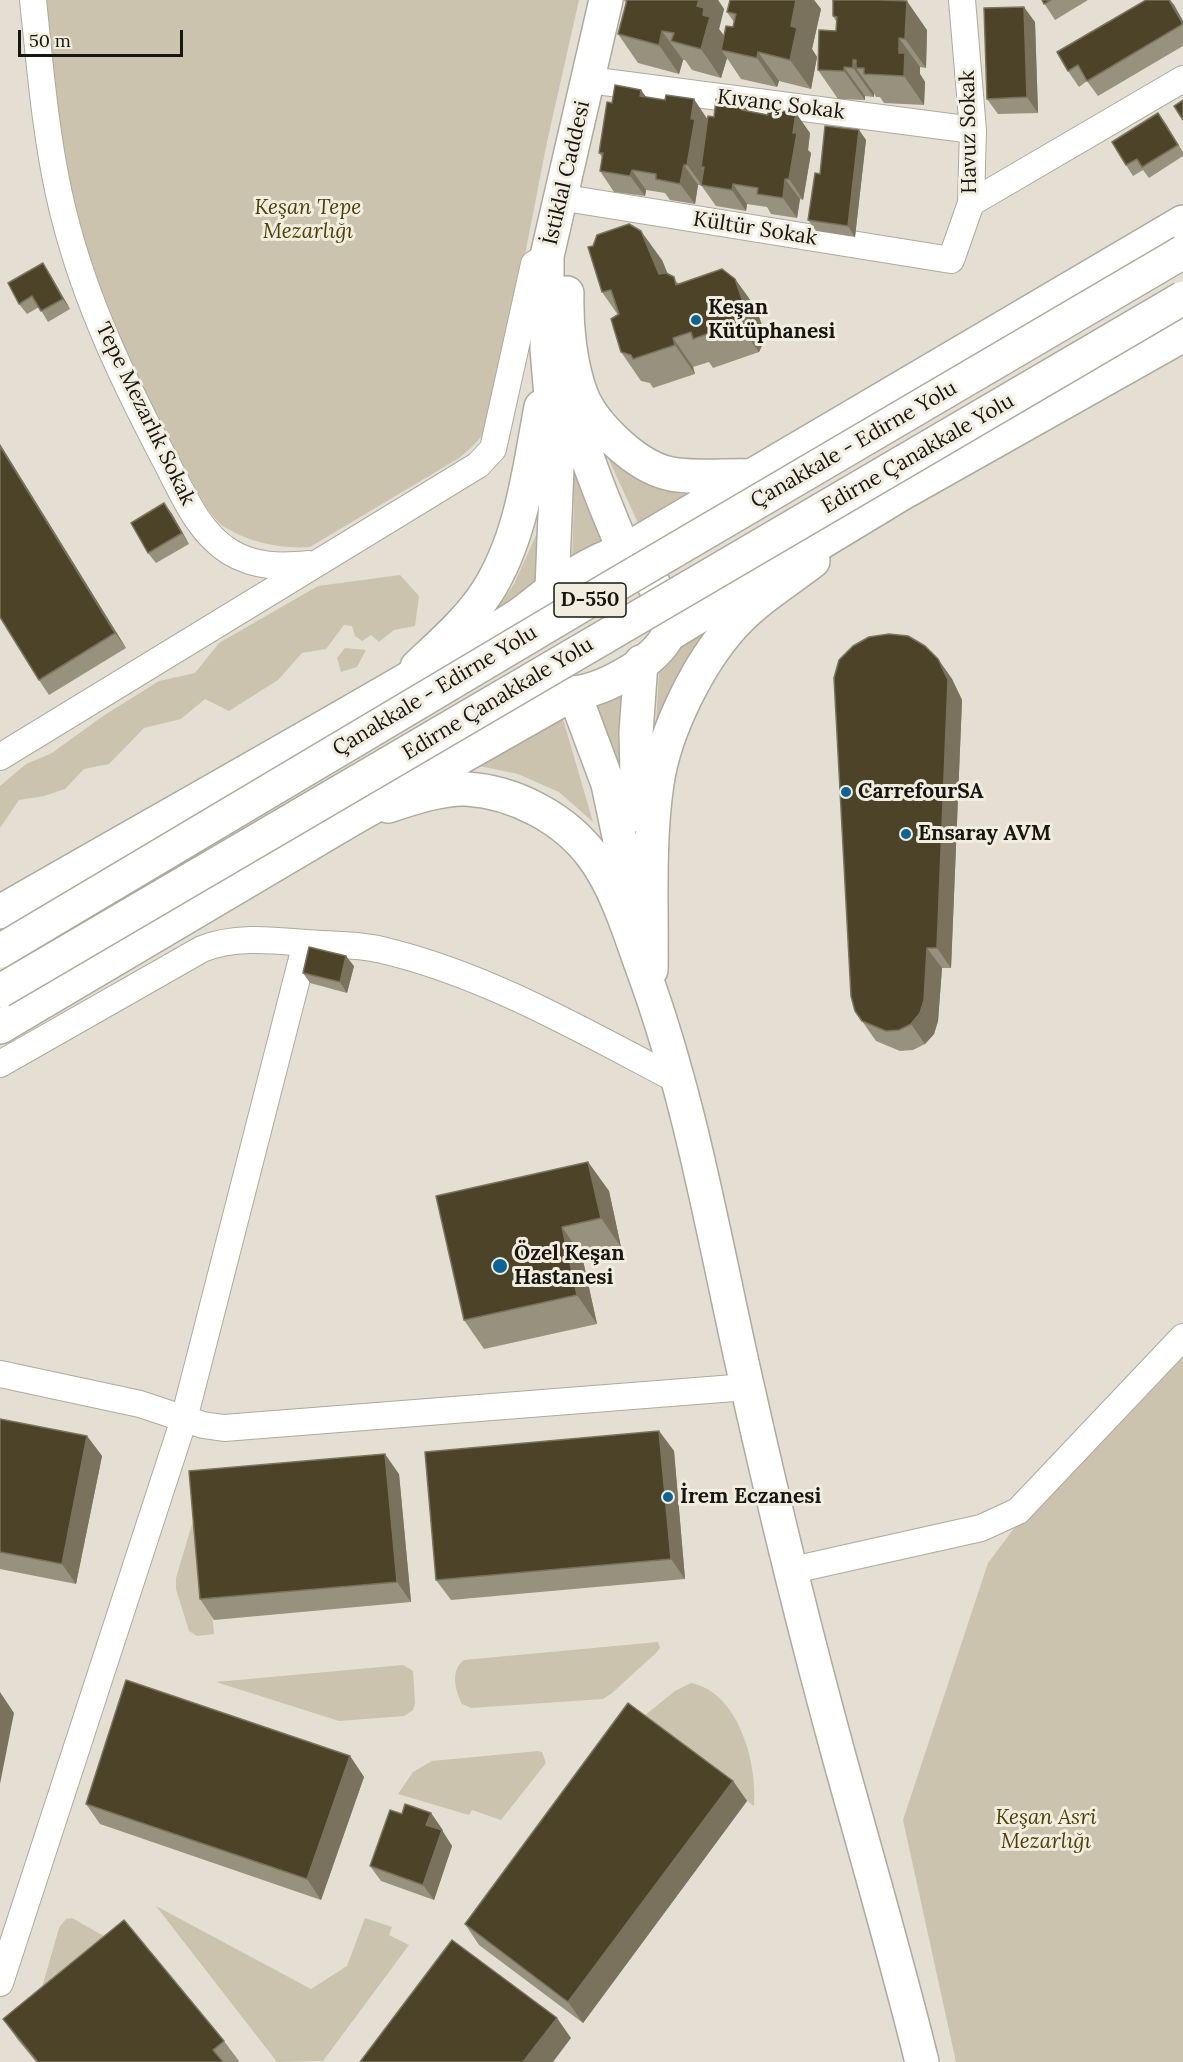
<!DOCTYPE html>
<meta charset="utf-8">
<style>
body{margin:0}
#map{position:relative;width:1183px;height:2062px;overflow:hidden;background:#e4dfd2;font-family:Lora,serif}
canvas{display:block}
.scale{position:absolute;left:18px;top:30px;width:165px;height:27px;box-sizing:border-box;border:3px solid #181612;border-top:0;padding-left:8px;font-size:18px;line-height:21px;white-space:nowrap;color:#181612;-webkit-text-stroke:4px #f1eddf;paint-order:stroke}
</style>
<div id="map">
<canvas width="1183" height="2062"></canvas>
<div class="scale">50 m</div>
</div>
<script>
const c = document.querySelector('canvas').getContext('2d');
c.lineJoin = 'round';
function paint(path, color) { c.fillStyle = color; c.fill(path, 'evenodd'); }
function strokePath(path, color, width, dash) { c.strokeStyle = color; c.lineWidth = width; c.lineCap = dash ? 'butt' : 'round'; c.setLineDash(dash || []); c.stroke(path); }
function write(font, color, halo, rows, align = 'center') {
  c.font = font + ' Lora,serif'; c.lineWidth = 6; c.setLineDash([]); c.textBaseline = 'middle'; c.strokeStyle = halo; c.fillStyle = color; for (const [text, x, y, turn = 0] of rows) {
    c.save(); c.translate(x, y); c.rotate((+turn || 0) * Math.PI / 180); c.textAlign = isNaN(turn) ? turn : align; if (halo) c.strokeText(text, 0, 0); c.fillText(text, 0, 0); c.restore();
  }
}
paint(new Path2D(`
 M44 0H579L547 142 497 398C487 430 485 437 459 458L310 547C284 549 251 543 228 529 218 524 212 514 205 506L127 364 89 261 63 170Z
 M570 444 606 545 572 563 574 501Z
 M604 449C633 478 652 489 693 496L639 525Z
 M542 522 536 585 495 611 514 584Z
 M400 575 419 596 415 626 394 630 379 642 371 635 362 641 355 636 352 626 344 625 326 649 302 653 278 680 229 711 205 699 181 719 144 728 109 764 84 769 65 789 44 796 19 800 0 828V786L26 764 52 753 103 716 159 681 195 673 219 643 318 586Z
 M719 621 655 741 660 654Z
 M345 648 366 650 357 667 341 672 337 658Z
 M625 682 624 805 593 700Z
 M563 719 593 822 559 792 518 774 479 766Z
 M1183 1346V2062H956L903 1820 988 1563 1024 1515Z
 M201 1494 214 1634 197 1636 189 1631 176 1589V1578Z
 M658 1642 660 1648 656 1653 611 1694 603 1699 471 1708 462 1704C455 1690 450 1670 464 1660Z
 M403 1665 413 1671 415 1703 413 1710 404 1716 339 1721 216 1682Z
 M691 1683C739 1692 758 1765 754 1806L639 1720 675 1691Z
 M538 1751 542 1752 546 1763 501 1820 472 1810 469 1815 398 1794 413 1772 432 1761Z
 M156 1906 311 1989 347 1966 365 1918 392 1927 389 1935 409 1945 323 2061 277 2062Z
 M72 1918 125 1948 31 2026 59 1928 66 1919Z`), '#cbc3ad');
const street = new Path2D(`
 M33 0C40 65 45 130 59 194 79 287 119 372 163 456 181 489 196 531 230 552 255 567 280 567 309 564
 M589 80 973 130
 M559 197 951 260 971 203 973 130 962 0
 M971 203 1183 79
 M0 757 478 465 493 449 534 264 547 256
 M0 1064 202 949C235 936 270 940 305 943 330 945 358 944 382 950 488 975 585 1032 681 1082
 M0 1374 140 1404 203 1425 224 1428 747 1387
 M793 1570 981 1528 1018 1511 1183 1337
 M0 1983 184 1419 306 943`);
const secondary = new Path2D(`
 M567 293C566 325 570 364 581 394 592 424 635 465 667 473 690 479 725 475 749 476
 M572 390C578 446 603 498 624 551
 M552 588 557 468 547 349V256L606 0
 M417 667C441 644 469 620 487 592 522 537 529 470 541 407
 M574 693 608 784 635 912
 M388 806C412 798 442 788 467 789 515 792 566 819 594 858 617 890 629 931 642 967 692 1102 715 1245 747 1385 775 1510 806 1636 840 1760 868 1861 897 1961 922 2062
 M638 815 636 733 641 662
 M651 970C652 909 648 844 657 783 665 730 699 662 734 624 757 599 787 581 813 561`);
const highway = new Path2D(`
 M668 635 901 494 1183 335
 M0 912C150 826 300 742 449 655 474 640 509 625 531 606 559 584 589 561 624 551L1183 222
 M0 1027 350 820 574 693C604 690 655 662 668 635 668 598 650 574 624 551`);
strokePath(street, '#aeaa9d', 28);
strokePath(secondary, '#aeaa9d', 36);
strokePath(highway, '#aeaa9d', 36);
strokePath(street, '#fff', 26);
strokePath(secondary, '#fff', 33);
strokePath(highway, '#fff', 33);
const highwayBridge = new Path2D(`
 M0 951 602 593 1183 252
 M0 991 1183 298`);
strokePath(highwayBridge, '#aeaa9d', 36, []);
strokePath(highwayBridge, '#fff', 33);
paint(new Path2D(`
 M624 0H718L724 9 719 29 724 36 733 27 734 22 727 12 730 0H814L821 9 812 49 817 57 811 89 779 81 777 87 741 79 727 58 721 78 692 70 685 60H683L679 74 638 63 618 34 626 3Z
 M1042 0H1088L1055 20Z
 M1169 0H1170L1174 5 1183 21V46L1098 96 1087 81 1079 87 1068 71Z
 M833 16 927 30 926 68 920 67V74L925 82 924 105 884 103 880 97H876L874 93V97L865 96V100L838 99 818 70 836 31V21Z
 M1035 22 1038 113 998 114 987 99Z
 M647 98 708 119 743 104 749 112 810 133 808 150 811 153 803 200 800 199 797 218 771 214 767 207 747 204 746 211 716 206 701 185H698L695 204 670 200 665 193 646 190 645 196 614 192 600 171 602 157 599 153 612 103Z
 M1158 113 1183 152V156L1149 178 1143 170 1133 176 1126 165Z
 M859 130 866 140 855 237 816 231 808 220 820 174Z
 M662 260 667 273 679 284 735 279 756 308 766 337 759 352 713 368 709 362 693 367 695 374 653 388 650 383 641 381 621 352 618 315 602 292Z
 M50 274 70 309 48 322 39 307 27 314 19 304Z
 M0 444 126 648 49 695 39 680 0 617Z
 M164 503 172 514 189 544 156 563 148 553Z
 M938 659 952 679 962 700 951 968H942L938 1021 934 1034 925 1044 913 1050 900 1051 876 1041 855 1011Z
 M354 966 347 993 310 983 303 973Z
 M588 1162 609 1191 621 1247 582 1256 597 1324 484 1349 464 1320Z
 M0 1419 87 1436 102 1456 76 1584 0 1569Z
 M659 1431 674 1451 685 1579 451 1600 436 1580Z
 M399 1474 411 1602 214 1620 200 1599Z
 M350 1756 364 1777 321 1900 100 1824 86 1804Z
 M733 1781 747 1801 583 2023 479 1945 465 1924Z
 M431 1813 442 1829 441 1830 452 1846 434 1900 381 1881 370 1866 402 1814Z
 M3 2019 224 2041 239 2061 238 2062H36L18 2040Z`), '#98917e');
paint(new Path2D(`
 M699 0H718L724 9 719 29 725 37 721 50 727 58 721 78 701 49 697 6Z
 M796 0H814L821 9 812 49 817 57 811 89 790 60 791 26Z
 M1169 0H1170L1174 5 1183 21V24Z
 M907 1 927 30 926 68 905 39Z
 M1024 7 1035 22 1038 113 1027 97Z
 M662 31 683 60 679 74 659 45Z
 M899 38 920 67V74L925 82 924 105 904 76 899 53Z
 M758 52 779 81 777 87 757 58Z
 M853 60 859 68H856L874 93V97L853 68Z
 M844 67 865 96V100L844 71Z
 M641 90 656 110 640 96Z
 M694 99 708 120 701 167 704 171 702 185 687 165 691 119Z
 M743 104 757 124 742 110Z
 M796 113 810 133 808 150 811 153 803 200 789 179 793 133Z
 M1158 113 1166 124 1183 153Z
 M859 130 866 140 855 237 848 226Z
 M684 165 698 185 695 204 680 184Z
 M632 170 646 190 645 196 630 176Z
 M785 179 800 199 797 218 783 198Z
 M733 184 747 204 746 211 732 190Z
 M641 231 662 260 680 303 659 274Z
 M43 263 50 274 70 309 63 299Z
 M735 279 756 308 766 337 759 352 738 323Z
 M673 338 693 367 695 374 675 345Z
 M0 444 126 648 115 633 0 446Z
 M164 503 172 514 189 544 182 533Z
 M938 659 952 679 962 700 951 968 937 948Z
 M927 948 942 968 938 1021 934 1034 925 1044 911 1024Z
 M346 956 354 966 347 993 340 982Z
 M588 1162 609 1191 621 1247 601 1218Z
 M562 1227 582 1256 597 1324 577 1295Z
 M659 1431 674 1451 685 1579 671 1559Z
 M87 1436 102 1456 76 1584 62 1564Z
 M385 1454 399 1474 411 1602 397 1582Z
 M0 1692 14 1713 0 1784Z
 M350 1756 364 1777 321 1900 307 1879Z
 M733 1781 747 1801 583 2023 568 2002Z
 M431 1813 442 1829 437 1841 426 1825Z
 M442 1830 452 1846 434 1900 423 1885Z
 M557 2018 571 2038 553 2062H523Z`), '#7a725c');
const building = new Path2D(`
 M627 0H699L697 6 704 8 703 15 710 17 701 49 671 41 674 33 662 31 659 45 618 34Z
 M730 0H796L791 26 797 28 790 60 758 52 757 58 721 50 726 26 733 27 736 14 727 12Z
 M833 0H881L907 1 905 39 899 38V53H905L904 76 864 74V68H856V60H853V68L844 67V71L818 70 819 30 836 31 837 17 833 16Z
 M1042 0H1051L1044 4Z
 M1146 0H1169L1183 24 1087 81 1078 65 1068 71 1057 52Z
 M1024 7 1027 97 987 99 984 8Z
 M615 85 641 90 640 96 665 100 666 95 694 99 691 119H695L687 165H684L680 184 656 179V174L632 170 630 176 600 171 603 153H599L607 102 612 103Z
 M716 99 743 104 742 110 768 115V109L796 113 793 133H797L789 179H785L783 198 757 194 758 188 733 184 732 190 701 185 704 167H701L708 116 714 117Z
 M1183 100V120L1174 106Z
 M1158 113 1178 145 1142 167 1137 159 1126 165 1112 142Z
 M825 126 859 130 848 226 808 220 815 173 820 174Z
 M629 224 641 231 659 274 666 273 674 277 676 285 722 269 735 279 745 308 738 323 693 339 691 332 673 338 675 345 633 359 631 355 621 352 611 319 619 314 611 290 602 292 588 247 593 246 597 235Z
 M43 263 63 299 41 311 32 296 19 304 8 283Z
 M0 446 115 633 39 680 0 617Z
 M164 503 182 533 148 553 131 523Z
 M889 634 908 636 925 646 938 659 948 680 937 948H927L924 1000 920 1013 911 1024 899 1030 886 1031 862 1021 855 1011 851 996 834 678 839 660 853 646 869 637Z
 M309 947 346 956 340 982 303 973Z
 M588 1162 601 1218 562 1227 577 1295 464 1320 436 1196Z
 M0 1419 87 1436 62 1564 0 1552Z
 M659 1431 671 1559 436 1580 425 1452Z
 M385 1454 397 1582 200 1599 189 1471Z
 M126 1680 350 1756 307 1879 86 1804Z
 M628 1703 733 1781 568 2002 465 1924Z
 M405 1804 431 1813 426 1825 442 1830 423 1885 370 1866 390 1810 402 1814Z
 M124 1920 224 2041 213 2050 223 2062H38L3 2019Z
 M452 1940 557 2018 523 2062H360Z`);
paint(building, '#4c4329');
strokePath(building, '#7a725c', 1.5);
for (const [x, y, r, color] of [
 [696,320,6,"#0a6495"],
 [846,792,6,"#0a6495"],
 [906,834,6,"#0a6495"],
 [500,1266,8,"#0a6495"],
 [668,1497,6,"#0a6495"]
]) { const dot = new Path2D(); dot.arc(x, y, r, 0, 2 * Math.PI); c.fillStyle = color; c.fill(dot); strokePath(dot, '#f1eddf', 2); }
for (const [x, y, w] of [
 [590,600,72]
]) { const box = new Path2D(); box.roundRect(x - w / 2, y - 17, w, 34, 4.5); c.fillStyle = '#f1eddf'; c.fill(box); strokePath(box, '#181612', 1.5); }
write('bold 20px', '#181612', null, [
 ["D-550",590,600]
]);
write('21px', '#181612', '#f1eddf', [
 ["Kıvanç Sokak",781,105,7],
 ["Havuz Sokak",969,132,-91],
 ["İstiklal Caddesi",567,173,-77],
 ["Kültür Sokak",755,229,9],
 ["Tepe Mezarlık Sokak",145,414,64],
 ["Çanakkale - Edirne Yolu",854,445,-30],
 ["Edirne Çanakkale Yolu",918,454,-30],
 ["Çanakkale - Edirne Yolu",435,691,-31],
 ["Edirne Çanakkale Yolu",498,699,-31]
]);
write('italic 21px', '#4f3f07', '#f1eddf', [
 ["Keşan Tepe",308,208],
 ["Mezarlığı",308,232],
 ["Keşan Asri",1046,1818],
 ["Mezarlığı",1046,1842]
]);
write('bold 21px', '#181612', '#f1eddf', [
 ["Keşan",708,308],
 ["Kütüphanesi",708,332],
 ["CarrefourSA",858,792],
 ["Ensaray AVM",918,834],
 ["Özel Keşan",514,1254],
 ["Hastanesi",514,1278],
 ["İrem Eczanesi",680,1497]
], 'left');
</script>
